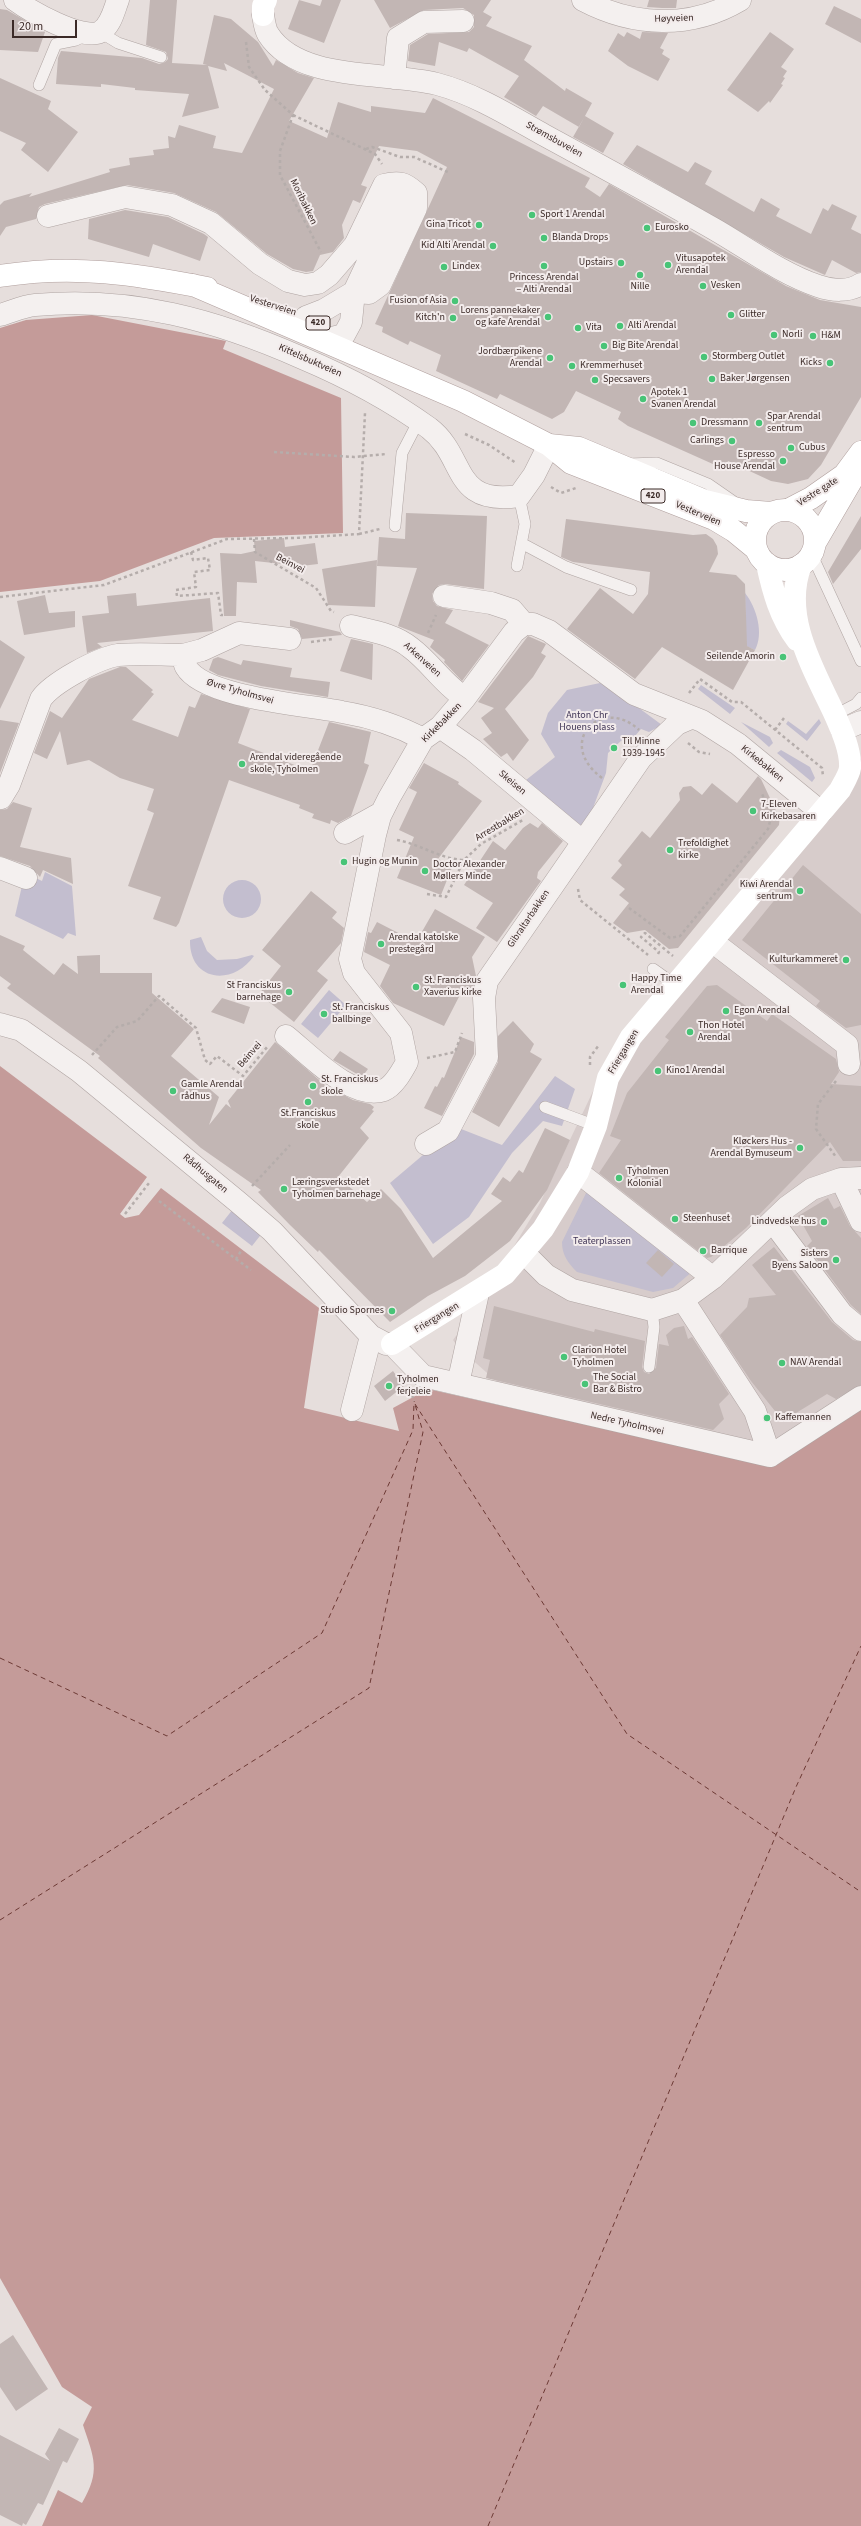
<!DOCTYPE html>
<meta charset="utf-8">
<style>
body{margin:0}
#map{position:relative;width:861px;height:2526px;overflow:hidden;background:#e6dedc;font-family:"Source Sans 3",sans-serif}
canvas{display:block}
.scale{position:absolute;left:12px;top:20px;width:65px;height:18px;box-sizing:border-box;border:2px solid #3b2a27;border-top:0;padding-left:5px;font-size:12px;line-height:14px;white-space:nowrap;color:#3b2a27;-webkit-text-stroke:3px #f3ecec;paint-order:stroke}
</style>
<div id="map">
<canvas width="861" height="2526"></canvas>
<div class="scale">20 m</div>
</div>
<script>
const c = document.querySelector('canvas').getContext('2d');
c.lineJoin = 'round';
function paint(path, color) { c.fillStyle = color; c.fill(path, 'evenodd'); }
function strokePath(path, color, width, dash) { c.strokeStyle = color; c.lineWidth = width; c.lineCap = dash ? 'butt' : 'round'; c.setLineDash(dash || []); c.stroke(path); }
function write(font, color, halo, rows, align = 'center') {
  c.font = font + ' "Source Sans 3",sans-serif'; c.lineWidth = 4; c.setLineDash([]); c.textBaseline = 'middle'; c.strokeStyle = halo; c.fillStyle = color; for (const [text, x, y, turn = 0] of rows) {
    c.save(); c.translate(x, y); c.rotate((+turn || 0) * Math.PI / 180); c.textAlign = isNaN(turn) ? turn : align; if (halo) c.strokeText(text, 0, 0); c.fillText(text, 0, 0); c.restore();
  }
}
paint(new Path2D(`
 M861 758V1409L768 1466 531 1412 459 1348 453 1340 476 1309 540 1203 595 1087 837 793Z`), '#d7cccb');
paint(new Path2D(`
 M745 593C757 608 764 634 755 650L746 646Z
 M600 683 624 697 662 725 649 732 641 729 635 736 622 740 608 753 606 773 593 808 594 819 576 831 521 784 555 757 541 734 548 713 567 690Z
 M701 685 735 708 730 714 698 689Z
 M819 719 821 723 807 741 786 724 788 721 806 734Z
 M741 722 770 737 773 743 769 747Z
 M781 750 810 767 815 778 812 782 777 753Z
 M45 872 72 886 76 936 68 933 63 939 15 916 25 873 42 881Z
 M223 899a19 19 0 1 1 38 0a19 19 0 1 1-38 0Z
 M201 937 207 951 217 960 237 959 252 955 254 956C232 987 189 981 190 940Z
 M329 990 346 1005 318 1038 301 1024Z
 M555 1076 575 1089 562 1126 543 1121 512 1153 469 1217 433 1244 390 1183 456 1127 502 1145Z
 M590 1185 694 1270 673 1288 653 1292 577 1272C568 1263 562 1255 562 1242Z
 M233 1209 263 1232 252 1246 222 1223Z`), '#c3becf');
paint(new Path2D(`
 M92 315 226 341 223 349 341 398 343 533 214 538 100 581 0 592V328L26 320Z
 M0 1066 147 1177 120 1214 125 1218 139 1215 161 1188 319 1308 304 1408 399 1431 393 1408 428 1389 768 1466 861 1409V2526H42L58 2490 82 2503C101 2471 94 2458 83 2425L92 2407 62 2387 0 2278Z`), '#c49b99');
strokePath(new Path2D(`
 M415 1404 627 1734 861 1892
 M0 1658 167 1736 322 1633 413 1430 414 1403
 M0 1920 369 1688 423 1432 414 1401
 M488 2526 796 1787 861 1646`), '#6c3934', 1, [5, 4]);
paint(new Path2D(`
 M150 0H177L172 63 207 65 203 64 214 15 231 19 258 42 273 66 276 60 298 73 314 78 289 121 327 138 338 102 371 112V106L425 113 433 98 590 178 585 187 600 197 609 184 786 286 820 300 861 307V397L821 465 808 479 788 484 771 481 728 461 724 469 628 426 618 419 621 412 576 391 564 412 552 419 500 394 497 399 436 371 441 355 410 341 408 345 382 332 383 327 375 324 447 167 417 151 379 146 361 185 367 187 360 203 353 200 342 225 344 238 333 252 320 255 313 271 306 272 293 269 267 254 216 212 174 193 127 185 45 204 39 207 36 219 6 227 0 236V205L4 201 32 193 29 197 110 172 109 169 130 165 129 158 154 155 153 150 169 148 168 136 175 138 179 125 216 136 213 148 242 153 274 89 224 63 227 71 208 66 219 108 182 117 189 94 135 90V88L101 84V87L56 84 58 58 61 51 142 58 159 64 165 62 168 59 166 52 146 45Z
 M299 0 320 6 322 0H341L324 43 288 29Z
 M374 0H491L483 12 492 17 486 26 532 46 524 60 565 91 566 88 592 103 579 127 543 106 536 116 504 97 519 76 469 48 467 52 439 42 435 66 408 61 410 45 428 34 469 32 474 27V15L463 8 424 10 390 28Z
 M649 0H677L676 8H662L647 7Z
 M834 6 861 19V43L825 24Z
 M0 9 7 10 45 32 38 52 0 50Z
 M627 32 640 39 642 32 668 33 660 48 664 50 662 54 670 59 658 81 628 66 608 51 618 33 624 37Z
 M770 32 794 49 781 67 787 71 783 77 785 78 781 84 783 85 770 103 769 101 758 112 727 90Z
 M0 78 51 101 48 109 78 132 48 172 21 150 26 143 0 131Z
 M585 116 614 133 603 153 573 137Z
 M637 145 688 172 695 162 712 171 705 184 754 212 761 198 780 209 776 216 811 234 823 208 828 211 832 204 857 216 851 229 861 234V272L856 273 832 260 825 275 784 257 623 164Z
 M125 210 168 217 204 234 208 237 200 261 153 244 149 257 88 239 89 219Z
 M406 513 487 516 484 589 445 584 439 585 432 594 433 601 437 606 453 610 445 623 489 645 462 681 444 662 445 660 430 647 434 640 398 626 417 568 377 566 379 537 405 539Z
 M861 516V549L833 584 828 572Z
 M566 519 693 535 706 534 713 539 717 546 718 554 709 572 736 575 745 584 747 646 755 650 733 690 662 647 635 679 567 629 600 588 633 614 648 594 650 572 573 562 561 557Z
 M284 538 285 547 315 543 318 564 293 567 292 565 255 561 257 583 237 582 236 616H224L220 553 241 554 255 551 254 541Z
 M377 560 375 607 328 605 322 569Z
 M136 593 137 606 210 598 213 631 97 643 102 647 87 653 82 616 109 613 107 596Z
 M45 595 49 613 75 611V627L24 635 17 601Z
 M290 620 340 632 342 635 302 639 298 629 290 626Z
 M528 636 546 644 541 653 546 656 533 677 505 709 529 740 513 761 507 753 501 757 483 739 492 733 481 718 494 708 478 702Z
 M351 639 373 644 372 680 340 671Z
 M0 640 25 657 0 709Z
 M218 657 241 665 243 660 292 668 290 677 330 682 328 697 261 686 218 675 209 670 213 659Z
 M120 667H126L153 690 151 692 154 694 132 720 178 737 189 706 195 708 201 694 250 709 238 743 310 771 329 722 371 732 364 763 369 765 351 816 338 823 331 820 330 824 312 818 314 814 299 808 300 805 229 780 179 923 176 927 153 919 161 897 128 886 154 813 147 810 154 789 120 778 89 760 67 765 60 731 47 759 34 753 50 711 62 718 89 679Z
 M0 720 19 723 0 773Z
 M424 763 459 782 458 784 482 801 438 859 453 865 441 895 397 878 414 837 399 830 417 792 409 788Z
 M758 776 761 779 777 813 780 814 779 825 678 948 669 949 645 930 627 933 613 923 629 903 619 895 625 889 611 878 622 865 618 861 642 831 650 838 680 800 679 793 683 787 691 786 702 795 712 783 737 803Z
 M13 802 32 808 20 847 71 858 73 884 43 870 40 877 30 866 0 856V810L7 809Z
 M530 823 538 828 542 823 563 841 538 872 537 878 541 881 497 942 476 928 493 903 464 885 493 841 505 850 523 828Z
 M803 865 861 914V1025L846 1028 816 1006 820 1001 742 940Z
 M311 891 337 912 332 918 344 928 341 943 317 971 328 980 294 1022 259 994 281 966 262 950Z
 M435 909 485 937 472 957 476 976 473 988 462 991 444 1026 393 1003 380 986 390 965 364 952 368 932 371 933 377 922 416 942Z
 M0 935 25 946 23 950 54 975 63 963 78 974 77 956 100 955V973H152V993L194 1029 171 1056 219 1097 209 1125 226 1104 231 1108 228 1101 275 1042 325 1085 353 1100 370 1104 374 1107 372 1110 374 1111 360 1128 369 1138 338 1177 367 1202 381 1189 401 1209 433 1258 502 1201 491 1194 503 1177 510 1182 519 1170 523 1173 545 1128 570 1140 547 1190 510 1241 465 1276 428 1296 390 1322 319 1250 318 1252 290 1225 258 1192 261 1190 201 1148 98 1058 100 1056 7 988 11 984 0 976Z
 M717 985 767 1021 772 1014 836 1059 839 1072 831 1084 861 1086V1161H843L830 1142 746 1228 711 1257 707 1258 599 1173 621 1140 610 1136 627 1093 669 1040 665 1037 707 986Z
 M222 998 250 1007 244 1024 211 1012Z
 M513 1021 534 1044 530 1052 542 1059 499 1127 472 1112 498 1062V1036Z
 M461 1037 474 1042V1054L442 1116 424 1108 435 1086 437 1087 442 1077 444 1078Z
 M340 1051 368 1069 362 1077 333 1060Z
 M828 1198 834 1209 840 1206 850 1226 861 1238V1314L851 1305 807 1246 812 1241 798 1216Z
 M774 1247 832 1322 853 1340 861 1342V1385L836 1399 827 1394 783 1421 751 1381 720 1335 747 1307 749 1298 776 1295 752 1265Z
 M658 1250 674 1264 662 1277 646 1263Z
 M494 1306 594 1332 595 1329 645 1341 642 1367 644 1372 649 1374 656 1368 659 1344 669 1346 666 1335 674 1328 684 1326 688 1339 692 1337 729 1394 719 1404 724 1419 713 1430 486 1378 490 1360 483 1358Z
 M393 1371 404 1386 385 1401 374 1386Z
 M13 2335 48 2389 16 2411 0 2387V2344Z
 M59 2428 79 2439 67 2463 63 2461 43 2505 38 2503 26 2525 23 2523 22 2526 0 2515V2435L50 2461 45 2454Z`), '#c2b6b4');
const lane = new Path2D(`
 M100 32 118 43 161 57
 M39 85 56 44 76 40 84 36
 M629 464 657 463 708 484 734 502
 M395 526 402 453 418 422
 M523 544 566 567 631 590
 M811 553 861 661
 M517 566 525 524 519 496
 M835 715 856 704 861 698
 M653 969 674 984
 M545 1107 596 1126
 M649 1367 654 1327 652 1310`);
const street = new Path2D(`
 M15 0C30 11 82 41 100 32 111 26 114 10 118 0
 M583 0C634 27 691 29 740 0
 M263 15C264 21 265 29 268 34 299 83 388 71 437 84 475 94 510 116 544 135 601 166 658 197 714 229 747 248 782 274 818 286 832 291 849 292 861 284
 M394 78 398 38 424 22 463 21
 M48 216 125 197 172 205 211 223 260 264 288 281 305 285 318 283 329 275 355 245 384 185C399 181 405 183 416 193V208L380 285 369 293 354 292
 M0 315C11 312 23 306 35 305 131 296 216 320 302 358 347 377 389 399 429 428 467 457 451 506 519 496L534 475 549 445
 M306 317 324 310 354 292
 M324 340 344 335 351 322 354 292 402 190
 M444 596 491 603 512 610 524 624
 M351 626C371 631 394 634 411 648 431 663 444 685 465 698
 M183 655 202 650 239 633 290 639
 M440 727 473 750 582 841
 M842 730 861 722
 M1 798 9 785 41 699C52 683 98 658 118 655 139 653 162 655 183 655 184 659 184 664 186 667 204 698 308 705 342 712 372 717 397 725 423 739
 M345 833 381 813
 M0 868 26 878
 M713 942 847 1045 849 1064
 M0 1024 21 1030 79 1071 238 1202 272 1231 371 1336 386 1344H392L423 1376 770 1456 861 1397
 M286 1036C310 1055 352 1101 384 1090 394 1086 402 1071 407 1062L401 1033 354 973 350 959 375 835 380 816 389 798 423 739 440 727 465 698 514 632 524 624H533L549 631 634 694 702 721 738 744 821 812
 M426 1144 448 1131 487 1057 484 998 487 981 641 758 677 724 691 718
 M578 1172 713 1278
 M841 1179 861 1221
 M773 1222 842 1314 861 1330
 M524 1253 546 1275 572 1290 652 1310 683 1300 713 1278 787 1207 812 1189 841 1179 861 1178
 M683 1300 755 1411 770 1456
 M458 1384 478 1293
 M352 1410 371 1336`);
const primary = new Path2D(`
 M0 276C74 264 135 274 207 288
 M193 285 463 401 549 445 571 463 714 519 734 531 756 549
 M549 445 579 448 705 501 746 511 771 513
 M788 510 811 498 844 475 861 452
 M755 540a30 30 0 1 1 60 0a30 30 0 1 1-60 0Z
 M815 543 860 466`);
strokePath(lane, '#afa4a2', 12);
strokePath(street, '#afa4a2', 23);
strokePath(primary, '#b09f9d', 23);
strokePath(new Path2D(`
 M246 42 249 67 265 90 293 115 280 151V175L321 252
 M293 115 375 154 382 164
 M366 149 372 147 400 157H414L450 173
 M465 434 489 445 516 463
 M274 452 354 457 386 454
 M551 487 561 493 576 488
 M359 534 380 529
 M254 539 255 552 316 588 331 611 334 612
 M191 552 193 560 208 558 210 570 194 572 196 587 176 590 177 596 218 593 221 615H223
 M0 597 104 585 227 539 295 538 359 534 365 413
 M428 633 436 615
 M311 642 333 639
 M689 693 700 679 732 702H741L822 768 823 776
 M775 730 784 718
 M688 743 699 752 710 754
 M602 778C554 742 602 695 639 730
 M397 840C420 844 440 859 464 860L481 844 523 820
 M578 889 580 900 648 955
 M427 894 446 897 464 860
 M629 908 670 938 680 936 768 829 772 814 761 792
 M658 954 659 952 641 937 645 933 673 956
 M92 1055 117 1027 137 1021 159 996 196 1028 205 1060 210 1064 217 1056 243 1076 268 1046
 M427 1058 455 1052 462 1033
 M590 1065V1057L599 1045
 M836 1081 818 1104 816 1129 836 1157
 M252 1186 290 1145
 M159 1201 236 1259 241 1251
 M125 1214 149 1183
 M236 1259 251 1270
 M412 1395 414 1401`), '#b5adab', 2.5, [3, 3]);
strokePath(lane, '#f4f0ef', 11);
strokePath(street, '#f4f0ef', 22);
strokePath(new Path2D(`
 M263 15V6L266 0
 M767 564C773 592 780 617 797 640
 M392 1344 505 1274 543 1229 578 1172 596 1126 608 1078 631 1037 840 790C843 784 849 775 850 768 851 751 842 731 835 715 814 670 781 616 801 565`), '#fff', 22);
strokePath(primary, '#fff', 22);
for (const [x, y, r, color] of [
 [532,215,4,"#48c477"],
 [479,225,4,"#48c477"],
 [647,228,4,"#48c477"],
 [544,238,4,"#48c477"],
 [493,246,4,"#48c477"],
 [621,263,4,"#48c477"],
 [668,265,4,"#48c477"],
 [544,266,4,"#48c477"],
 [444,267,4,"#48c477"],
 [640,275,4,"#48c477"],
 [703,286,4,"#48c477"],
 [455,301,4,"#48c477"],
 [731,315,4,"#48c477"],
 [548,317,4,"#48c477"],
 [453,318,4,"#48c477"],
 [620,326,4,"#48c477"],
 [578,328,4,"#48c477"],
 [774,335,4,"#48c477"],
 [813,336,4,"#48c477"],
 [604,346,4,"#48c477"],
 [704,357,4,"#48c477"],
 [550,358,4,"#48c477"],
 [830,363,4,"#48c477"],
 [572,366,4,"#48c477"],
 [712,379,4,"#48c477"],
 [595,380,4,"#48c477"],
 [643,399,4,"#48c477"],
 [693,423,4,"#48c477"],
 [759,423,4,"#48c477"],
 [732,441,4,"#48c477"],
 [791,448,4,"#48c477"],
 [783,461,4,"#48c477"],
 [783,657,4,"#48c477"],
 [614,748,4,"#48c477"],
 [242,764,4,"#48c477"],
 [753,811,4,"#48c477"],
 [670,850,4,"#48c477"],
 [344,862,4,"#48c477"],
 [425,871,4,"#48c477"],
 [800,891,4,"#48c477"],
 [381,944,4,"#48c477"],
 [846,960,4,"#48c477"],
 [623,985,4,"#48c477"],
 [416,987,4,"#48c477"],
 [289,992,4,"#48c477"],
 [726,1011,4,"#48c477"],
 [324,1014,4,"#48c477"],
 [690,1032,4,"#48c477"],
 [658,1071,4,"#48c477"],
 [313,1086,4,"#48c477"],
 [173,1091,4,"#48c477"],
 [308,1102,4,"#48c477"],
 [800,1148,4,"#48c477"],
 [619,1178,4,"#48c477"],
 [284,1189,4,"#48c477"],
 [675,1219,4,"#48c477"],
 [824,1222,4,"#48c477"],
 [703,1251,4,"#48c477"],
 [836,1260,4,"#48c477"],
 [392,1311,4,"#48c477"],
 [564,1357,4,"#48c477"],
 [782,1363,4,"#48c477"],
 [585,1384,4,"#48c477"],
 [389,1386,4,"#48c477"],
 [767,1418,4,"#48c477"]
]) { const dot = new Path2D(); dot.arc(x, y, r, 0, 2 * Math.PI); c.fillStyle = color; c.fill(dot); strokePath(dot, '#f3ecec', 1.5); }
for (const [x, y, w] of [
 [318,323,24],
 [653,496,24]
]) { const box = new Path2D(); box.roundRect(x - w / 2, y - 7, w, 14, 3); c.fillStyle = '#f3ecec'; c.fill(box); strokePath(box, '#3b2a27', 1); }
write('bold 9px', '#3b2a27', null, [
 ["420",318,323],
 ["420",653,496]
]);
write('10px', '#3b2a27', '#f3ecec', [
 ["Høyveien",674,19,-2],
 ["Strømsbuveien",554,140,29],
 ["Moribakken",303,202,64],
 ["Vesterveien",273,306,18],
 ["Kittelsbuktveien",310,361,24],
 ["Vestre gate",818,492,-32],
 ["Vesterveien",698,514,23],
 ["Beinvei",290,564,28],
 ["Arkenveien",422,660,42],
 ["Øvre Tyholmsvei",240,692,16],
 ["Kirkebakken",442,723,-45],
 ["Kirkebakken",762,764,39],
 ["Skeisen",512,783,40],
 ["Arrestbakken",500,825,-31],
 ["Gibraltarbakken",529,919,-56],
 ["Friergangen",624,1052,-59],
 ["Beinvei",250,1055,-49],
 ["Rådhusgaten",205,1174,40],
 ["Friergangen",437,1318,-31],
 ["Nedre Tyholmsvei",627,1424,13]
]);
write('10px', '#3b2a27', '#f3ecec', [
 ["Sport 1 Arendal",540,215],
 ["Gina Tricot",471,225,"right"],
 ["Eurosko",655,228],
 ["Blanda Drops",552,238],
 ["Kid Alti Arendal",485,246,"right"],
 ["Vitusapotek",676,259],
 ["Arendal",676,271],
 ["Upstairs",613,263,"right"],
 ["Lindex",452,267],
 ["Princess Arendal",544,278,"center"],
 ["– Alti Arendal",544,290,"center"],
 ["Vesken",711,286],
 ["Nille",640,287,"center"],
 ["Fusion of Asia",447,301,"right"],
 ["Lorens pannekaker",540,311,"right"],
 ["og kafe Arendal",540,323,"right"],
 ["Glitter",739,315],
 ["Kitch'n",445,318,"right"],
 ["Alti Arendal",628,326],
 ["Vita",586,328],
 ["Norli",782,335],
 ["H&M",821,336],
 ["Big Bite Arendal",612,346],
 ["Jordbærpikene",542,352,"right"],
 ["Arendal",542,364,"right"],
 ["Stormberg Outlet",712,357],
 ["Kicks",822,363,"right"],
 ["Kremmerhuset",580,366],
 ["Baker Jørgensen",720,379],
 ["Specsavers",603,380],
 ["Apotek 1",651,393],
 ["Svanen Arendal",651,405],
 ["Spar Arendal",767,417],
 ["sentrum",767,429],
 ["Dressmann",701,423],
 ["Carlings",724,441,"right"],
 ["Cubus",799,448],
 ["Espresso",775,455,"right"],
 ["House Arendal",775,467,"right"],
 ["Seilende Amorin",775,657,"right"],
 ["Til Minne",622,742],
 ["1939-1945",622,754],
 ["Arendal videregående",250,758],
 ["skole, Tyholmen",250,770],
 ["7-Eleven",761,805],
 ["Kirkebasaren",761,817],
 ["Trefoldighet",678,844],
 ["kirke",678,856],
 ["Hugin og Munin",352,862],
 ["Doctor Alexander",433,865],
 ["Møllers Minde",433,877],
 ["Kiwi Arendal",792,885,"right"],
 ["sentrum",792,897,"right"],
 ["Arendal katolske",389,938],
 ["prestegård",389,950],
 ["Kulturkammeret",838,960,"right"],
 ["Happy Time",631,979],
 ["Arendal",631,991],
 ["St. Franciskus",424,981],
 ["Xaverius kirke",424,993],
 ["St Franciskus",281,986,"right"],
 ["barnehage",281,998,"right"],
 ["St. Franciskus",332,1008],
 ["ballbinge",332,1020],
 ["Egon Arendal",734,1011],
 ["Thon Hotel",698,1026],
 ["Arendal",698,1038],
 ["Kino1 Arendal",666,1071],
 ["St. Franciskus",321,1080],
 ["skole",321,1092],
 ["Gamle Arendal",181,1085],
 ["rådhus",181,1097],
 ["St.Franciskus",308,1114,"center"],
 ["skole",308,1126,"center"],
 ["Kløckers Hus -",792,1142,"right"],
 ["Arendal Bymuseum",792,1154,"right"],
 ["Tyholmen",627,1172],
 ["Kolonial",627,1184],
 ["Læringsverkstedet",292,1183],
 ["Tyholmen barnehage",292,1195],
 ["Steenhuset",683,1219],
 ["Lindvedske hus",816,1222,"right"],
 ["Barrique",711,1251],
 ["Sisters",828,1254,"right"],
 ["Byens Saloon",828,1266,"right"],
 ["Studio Spornes",384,1311,"right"],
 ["Clarion Hotel",572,1351],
 ["Tyholmen",572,1363],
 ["NAV Arendal",790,1363],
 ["The Social",593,1378],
 ["Bar & Bistro",593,1390],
 ["Tyholmen",397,1380],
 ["ferjeleie",397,1392],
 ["Kaffemannen",775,1418]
], 'left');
write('10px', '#403556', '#f3ecec', [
 ["Anton Chr",587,716],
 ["Houens plass",587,728],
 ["Teaterplassen",602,1242]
]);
</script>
